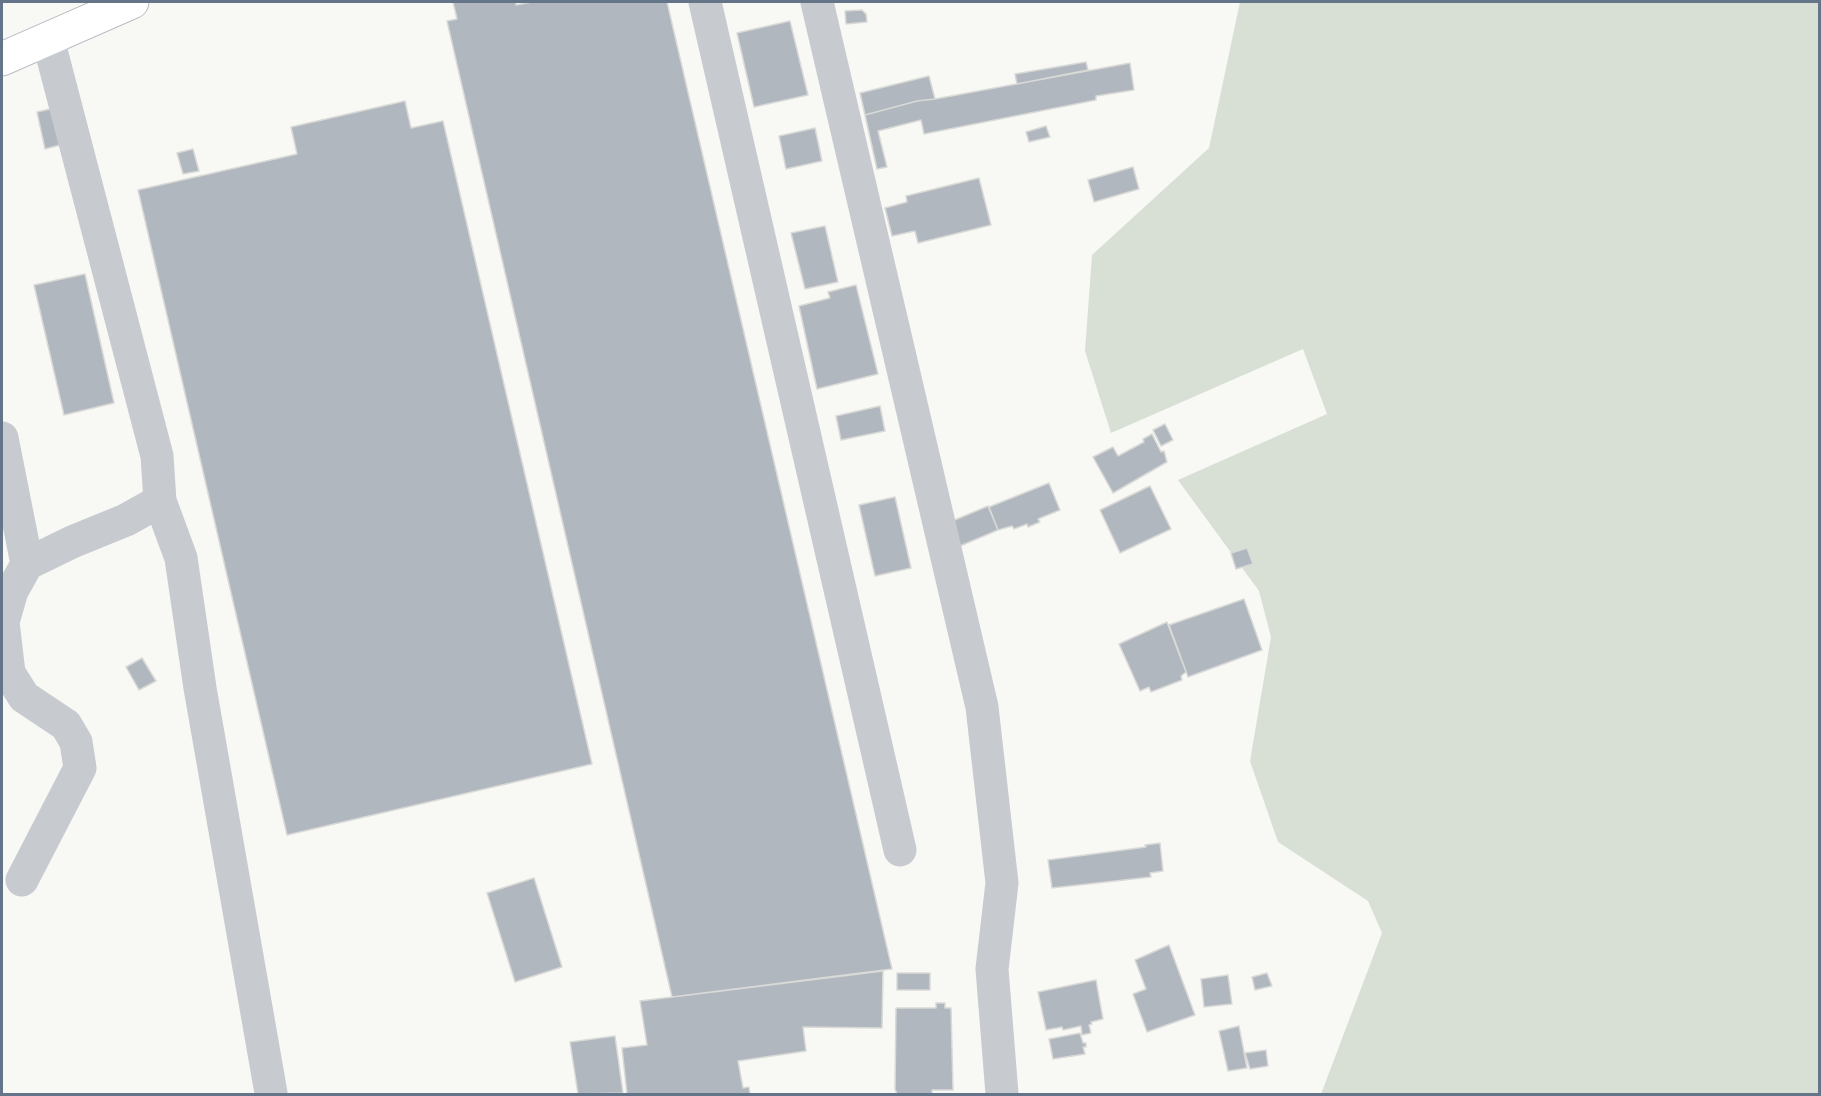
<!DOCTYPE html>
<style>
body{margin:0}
#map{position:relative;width:1821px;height:1096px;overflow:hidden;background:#f8f8f5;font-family:Karla,sans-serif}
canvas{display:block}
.frame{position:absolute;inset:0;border:3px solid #647489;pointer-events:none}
</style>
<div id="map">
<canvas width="1821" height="1096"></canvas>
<div class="frame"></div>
</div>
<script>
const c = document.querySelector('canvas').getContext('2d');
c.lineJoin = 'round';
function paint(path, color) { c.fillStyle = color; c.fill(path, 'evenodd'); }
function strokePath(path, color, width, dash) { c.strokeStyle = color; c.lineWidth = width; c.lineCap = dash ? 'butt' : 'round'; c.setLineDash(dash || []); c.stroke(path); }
paint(new Path2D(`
 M1240 2H1819V1094H1321L1382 933 1368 901 1278 842 1250 761 1271 637 1259 591 1178 480 1327 414 1303 349 1111 433 1085 351 1092 255 1209 148Z`), '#d8e0d5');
const building = new Path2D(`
 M453 2H516V5L532 2H667L892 969 672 997 447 21 457 19Z
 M862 10 866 14 867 22 846 24 845 11Z
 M790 21 808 95 754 107 737 33Z
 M1086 62 1088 70 1017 84 1015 74Z
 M1130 63 1134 90 1096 96V100L924 134 921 120 878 131 887 167 877 169 865 115 917 101 935 99Z
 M929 76 935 99 917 101 865 115 860 93Z
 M405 101 411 128 443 121 592 764 287 835 138 190 297 154 291 127Z
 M55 108 64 144 45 149 37 112Z
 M1046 126 1050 137 1029 142 1026 132Z
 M815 128 822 161 786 169 779 136Z
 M193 149 199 171 183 174 177 153Z
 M1133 167 1139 189 1094 202 1088 180Z
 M979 178 991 225 918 243 915 231 892 236 885 208 907 202 906 196Z
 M825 226 838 282 805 289 791 233Z
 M85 274 114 403 64 415 34 285Z
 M856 285 878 374 817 389 799 306 830 298 828 292Z
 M880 406 885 431 841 440 836 416Z
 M1165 424 1173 440 1161 446 1153 430Z
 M1152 434 1161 452 1164 451 1167 462 1113 493 1093 457 1113 447 1118 456 1144 442 1143 439Z
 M1049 483 1060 510 1038 519 1040 522 1028 527 1027 524 1014 529 1012 526 998 530 989 507Z
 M1150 486 1171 529 1120 553 1100 510Z
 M895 497 911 568 875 576 859 505Z
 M988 506 998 530 960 546 950 522Z
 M1247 548 1253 564 1236 569 1231 553Z
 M1244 599 1262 650 1188 677 1169 625Z
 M1167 622 1186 672 1181 676 1182 680 1151 692 1149 687 1140 691 1119 644Z
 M142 658 156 681 139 690 126 667Z
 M1160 843 1163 871 1150 873 1151 877 1052 888 1048 860 1146 847 1145 845Z
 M534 878 562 967 515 982 487 893Z
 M1169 945 1195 1015 1147 1032 1133 994 1146 989 1135 960Z
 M883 971 882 1028 803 1027 806 1051 738 1061 743 1088 749 1087 750 1094H627L622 1048 647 1045 640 1001Z
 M897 973H930V990H897Z
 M1267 973 1272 986 1255 990 1252 977Z
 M1228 975 1232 1004 1204 1007 1201 979Z
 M1096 980 1103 1019 1091 1022 1092 1024 1089 1025 1091 1033 1082 1035 1081 1026 1063 1030 1062 1027 1046 1030 1038 992Z
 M936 1003H945V1008H951L953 1090H932V1094H897L895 1089 896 1008H936Z
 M1239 1026 1247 1068 1228 1071 1219 1031Z
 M1080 1033 1083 1043H1086V1047H1083L1085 1054 1053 1059 1049 1039Z
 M615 1036 623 1093 578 1094 570 1042Z
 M1266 1050 1268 1066 1250 1069 1245 1053Z`);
paint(building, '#b0b7bf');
strokePath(building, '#d9dad7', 1.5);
const major = new Path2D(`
 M2 59 132 2`);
strokePath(major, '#babdc2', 35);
strokePath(new Path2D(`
 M705 2 900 850
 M817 2 982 707 1002 883 992 969 1002 1094
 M2 438 27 564
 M160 501 181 558 200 688 271 1093
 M22 880 80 768 76 742 66 725 24 697 9 673 3 622 12 591 27 564 72 542 126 520 160 501 157 456 48 39`), '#c7cacf', 33);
strokePath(major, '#fff', 33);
</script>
